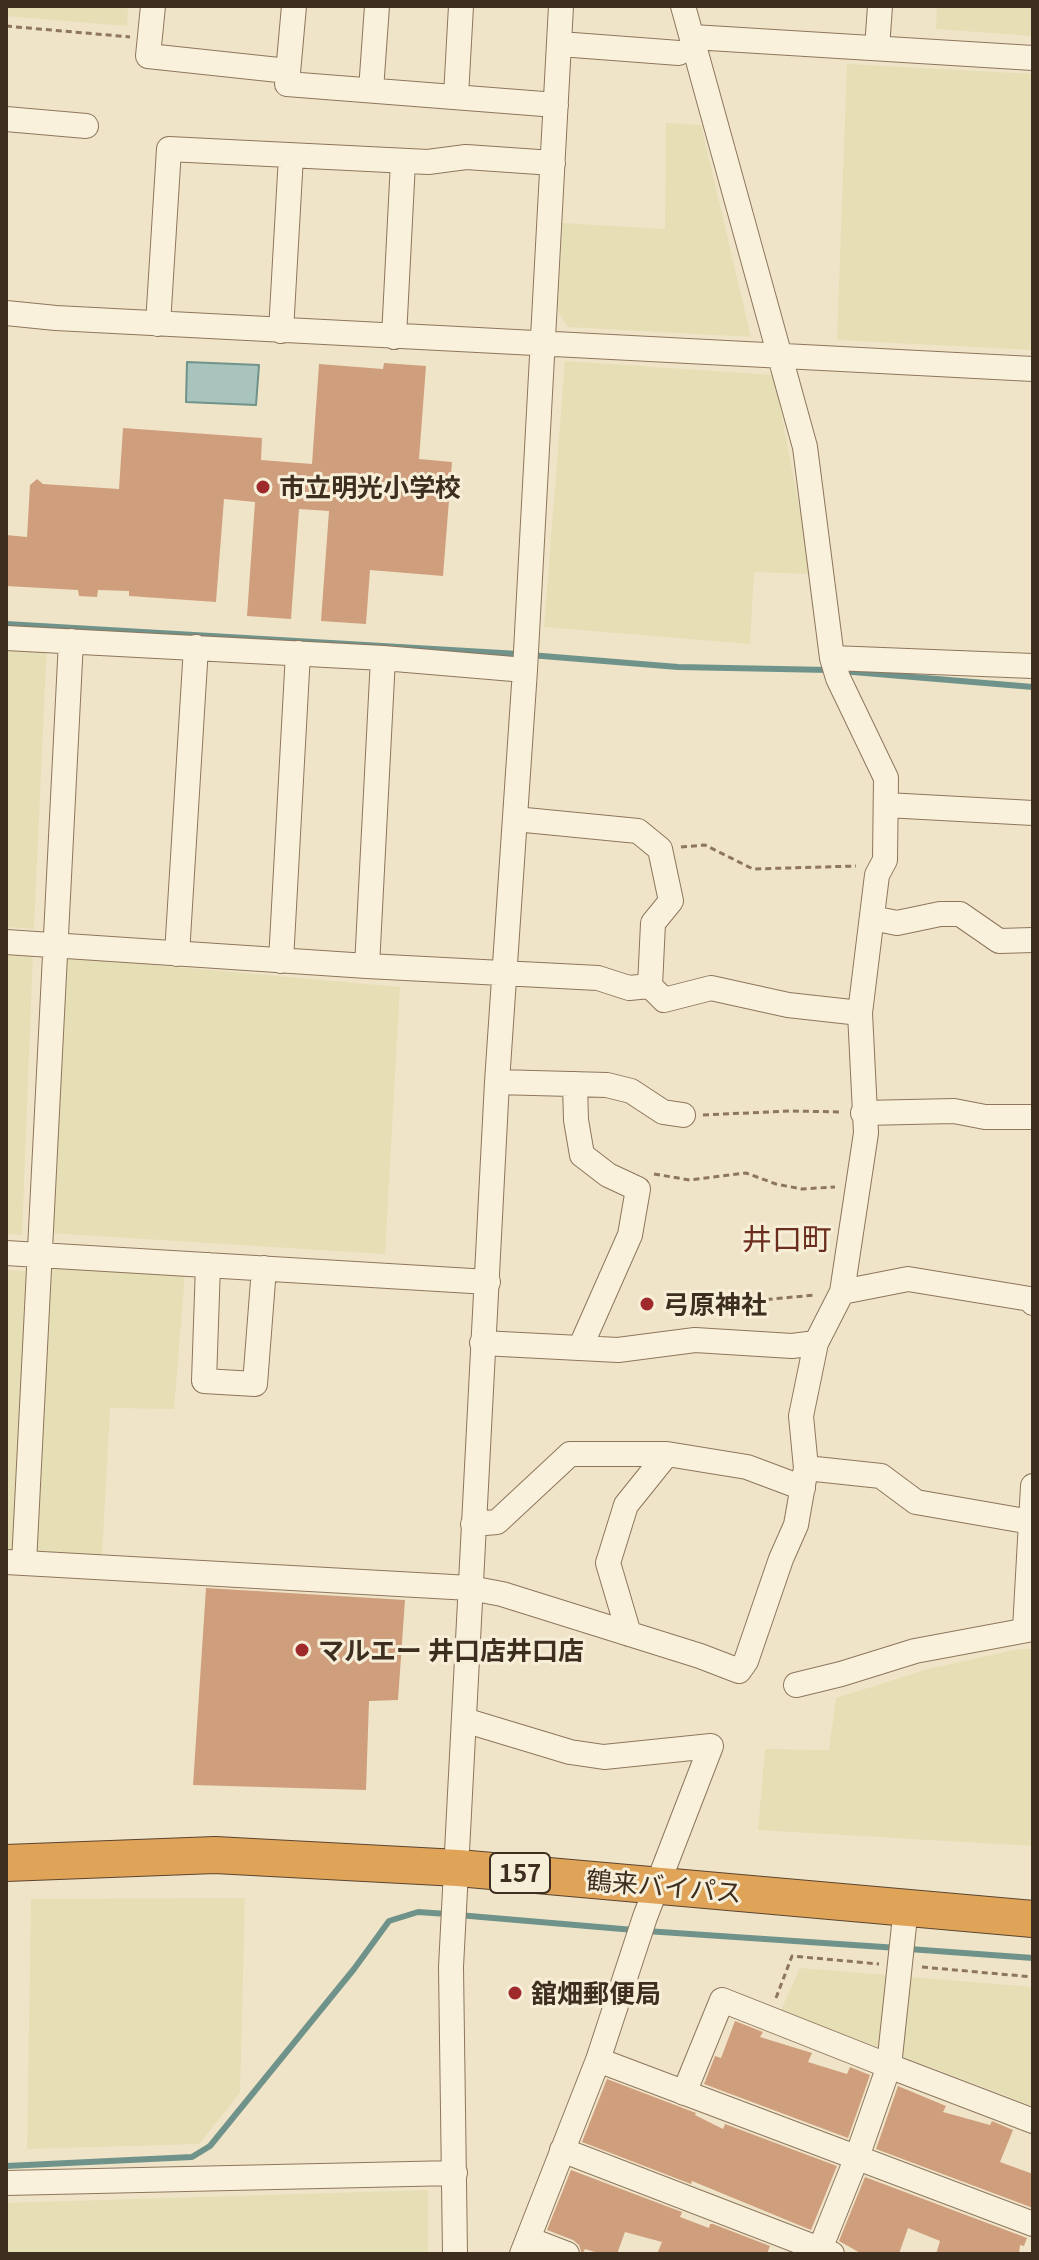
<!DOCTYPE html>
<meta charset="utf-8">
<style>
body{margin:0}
#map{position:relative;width:1039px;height:2260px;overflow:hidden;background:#f0e4c8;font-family:Georgia,serif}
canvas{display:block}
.frame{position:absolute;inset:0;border:8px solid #3d2e20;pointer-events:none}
</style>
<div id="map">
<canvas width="1039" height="2260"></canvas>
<div class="frame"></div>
</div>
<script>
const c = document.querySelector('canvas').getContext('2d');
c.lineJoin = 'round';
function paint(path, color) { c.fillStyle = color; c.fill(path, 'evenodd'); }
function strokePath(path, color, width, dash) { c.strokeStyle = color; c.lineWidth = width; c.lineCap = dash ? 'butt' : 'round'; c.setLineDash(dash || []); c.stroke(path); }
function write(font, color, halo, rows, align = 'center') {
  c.font = font + ' Georgia,"Noto Sans JP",serif'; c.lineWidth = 6; c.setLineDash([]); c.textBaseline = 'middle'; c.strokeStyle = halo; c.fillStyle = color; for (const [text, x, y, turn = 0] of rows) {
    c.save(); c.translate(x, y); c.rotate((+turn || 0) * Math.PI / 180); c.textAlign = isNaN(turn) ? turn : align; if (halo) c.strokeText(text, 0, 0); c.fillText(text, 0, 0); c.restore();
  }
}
paint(new Path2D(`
 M6 6H128L127 26 6 16Z
 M937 6H1033V36L936 29Z
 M847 64 1033 74V350L837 340Z
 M666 123 701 125 751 337 568 327 558 312 562 223 665 229Z
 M565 361 774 375 812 574 754 572 750 644 544 627Z
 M6 641H47L34 929 6 927Z
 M6 952 33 954 22 1235 6 1234Z
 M63 957 400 987 385 1254 50 1233Z
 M46 1265 185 1274 174 1409 110 1408 102 1555 33 1551Z
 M6 1270 26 1271 13 1554 6 1553Z
 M1019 1649H1033V1846L758 1830 765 1749 829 1750 836 1698 928 1669Z
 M245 1898 240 2093 199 2144 27 2149 31 1899Z
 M800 1968 1033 1987V2106L781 2010Z
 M428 2190V2254H6V2203Z`), '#e6deb5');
const water = new Path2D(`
 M187 362 259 365 256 405 186 402Z`);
paint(water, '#a9c4bc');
strokePath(water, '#6f938a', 2);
strokePath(new Path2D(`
 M6 624 519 654
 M530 655 678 667 830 670
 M841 671 1033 687
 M458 1915 634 1930
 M646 1931 898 1948
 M909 1949 1033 1958
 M6 2166 192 2157 210 2146 354 1969 389 1921 418 1912 447 1914`), '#6f938a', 6);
paint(new Path2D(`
 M384 363 426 366 419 459 452 462 443 576 370 570 366 624 321 621 329 511 299 509 291 619 247 616 255 502 224 499 216 602 129 596V591L98 590 97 597 79 596 78 590 6 586V535L27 537 30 485 37 479 43 484 119 489 123 428 262 438 261 460 312 464 319 364 383 369Z
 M206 1588 405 1600 398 1700 369 1701 366 1790 193 1785Z
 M735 2021 763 2032 760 2037 812 2053 808 2062 847 2074 850 2067 870 2075 848 2138 704 2084 715 2056 721 2058Z
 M607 2079 696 2113 695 2115 723 2129 725 2124 837 2166 811 2230 692 2181 691 2184 582 2142Z
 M898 2086 946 2106 943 2112 990 2125 992 2121 1013 2130 1000 2162 1033 2174V2208L876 2149Z
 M571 2170 682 2212 680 2217 709 2228 710 2224H713L770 2246 767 2254H657L662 2242 625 2232 617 2254H602L585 2249 582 2254 579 2245 573 2240 547 2230Z
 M865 2177 1027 2238 1024 2246 1020 2245 1019 2254H936L940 2241 908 2228 899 2254H862L839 2241Z`), '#cf9f7d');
const minor = new Path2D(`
 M153 6 148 56 288 71
 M294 6 287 84 556 105
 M693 37 1033 58
 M560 44 679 53
 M877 48 880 6
 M371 90 377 6
 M456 96 461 6
 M6 119 86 126
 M6 313 56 318 1033 369
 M158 324 169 149 428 162 466 157 553 163
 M281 331 291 156
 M394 337 403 162
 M6 638 383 658 525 670
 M832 658 1033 666
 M886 805 1033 813
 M872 918 897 923 940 914H960L999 941 1033 940
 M6 942 367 966 598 978 629 988 650 986 653 923 671 901 660 849 638 831 515 819
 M177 954 196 647
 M281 961 298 653
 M367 966 383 658
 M650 986 664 1000 711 988 788 1005 860 1013
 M497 1082 607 1085 631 1091 663 1112 683 1115
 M575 1084 576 1120 582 1155 608 1175 638 1189 630 1235 580 1348
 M863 1113 954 1111 985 1117H1033
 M6 1253 488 1282
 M208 1265 204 1381 255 1384 264 1268
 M842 1292 908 1279 1030 1299 1033 1303
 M482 1343 618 1350 695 1340 792 1346 816 1343
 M806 1468 881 1476 916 1502 1031 1522
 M473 1524 497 1522 570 1454H667L747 1467 803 1488
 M6 1562 470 1588 502 1594 700 1656 739 1671 746 1661 781 1559 796 1525 806 1468 801 1416 816 1343 842 1292 866 1133 860 1013 877 875 885 860 886 778 838 678 832 658 805 447 683 6
 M24 1563 71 641
 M1025 1629 1033 1486
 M629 1634 608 1563 626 1505 667 1454
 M796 1685 841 1674 915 1651 1033 1629
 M464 1720 570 1752 604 1757 711 1746 645 1917 598 2060 522 2254
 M598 2060 1033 2224
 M684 2093 722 2000 889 2066 906 1907
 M562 2150 832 2254
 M6 2183 455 2173
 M528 2239 567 2254
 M455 2254 451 1967 497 1082 525 670 561 6
 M818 2254 857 2157 889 2066 1033 2121`);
const highway = new Path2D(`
 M6 1863 215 1855 458 1868 1033 1919`);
strokePath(minor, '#8d765c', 26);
strokePath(highway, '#5b4430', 38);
strokePath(new Path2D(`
 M6 26 130 37
 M681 847 705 845 753 869 856 866
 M703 1115 790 1111 843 1112
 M654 1174 690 1180 746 1173 776 1184 802 1189 835 1187
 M687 1307 815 1295
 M922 1967 1033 1977
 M776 1998 792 1956 879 1964`), '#8d765c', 3, [6, 4]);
strokePath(minor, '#faf1dc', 24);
strokePath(highway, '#e0a458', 36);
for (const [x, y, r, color] of [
 [263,487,8,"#9e2a2b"],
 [647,1304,8,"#9e2a2b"],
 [302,1650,8,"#9e2a2b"],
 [515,1993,8,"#9e2a2b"]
]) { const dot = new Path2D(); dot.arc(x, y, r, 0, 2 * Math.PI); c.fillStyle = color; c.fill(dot); strokePath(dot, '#f7eed8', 3); }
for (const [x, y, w] of [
 [520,1873,60]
]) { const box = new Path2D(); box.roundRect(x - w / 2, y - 20, w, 40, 6); c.fillStyle = '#f7eed8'; c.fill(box); strokePath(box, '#3d2e20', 2); }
write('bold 24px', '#3d2e20', null, [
 ["157",520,1873]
]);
write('bold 26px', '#3d2e20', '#f7eed8', [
 ["市立明光小学校",279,487],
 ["弓原神社",663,1304],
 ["マルエー 井口店井口店",318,1650],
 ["舘畑郵便局",531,1993]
], 'left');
write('26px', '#3d2e20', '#f7eed8', [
 ["鶴来バイパス",664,1886,5]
]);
write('30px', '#6b2e1e', '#f7eed8', [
 ["井口町",787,1239]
]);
</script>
